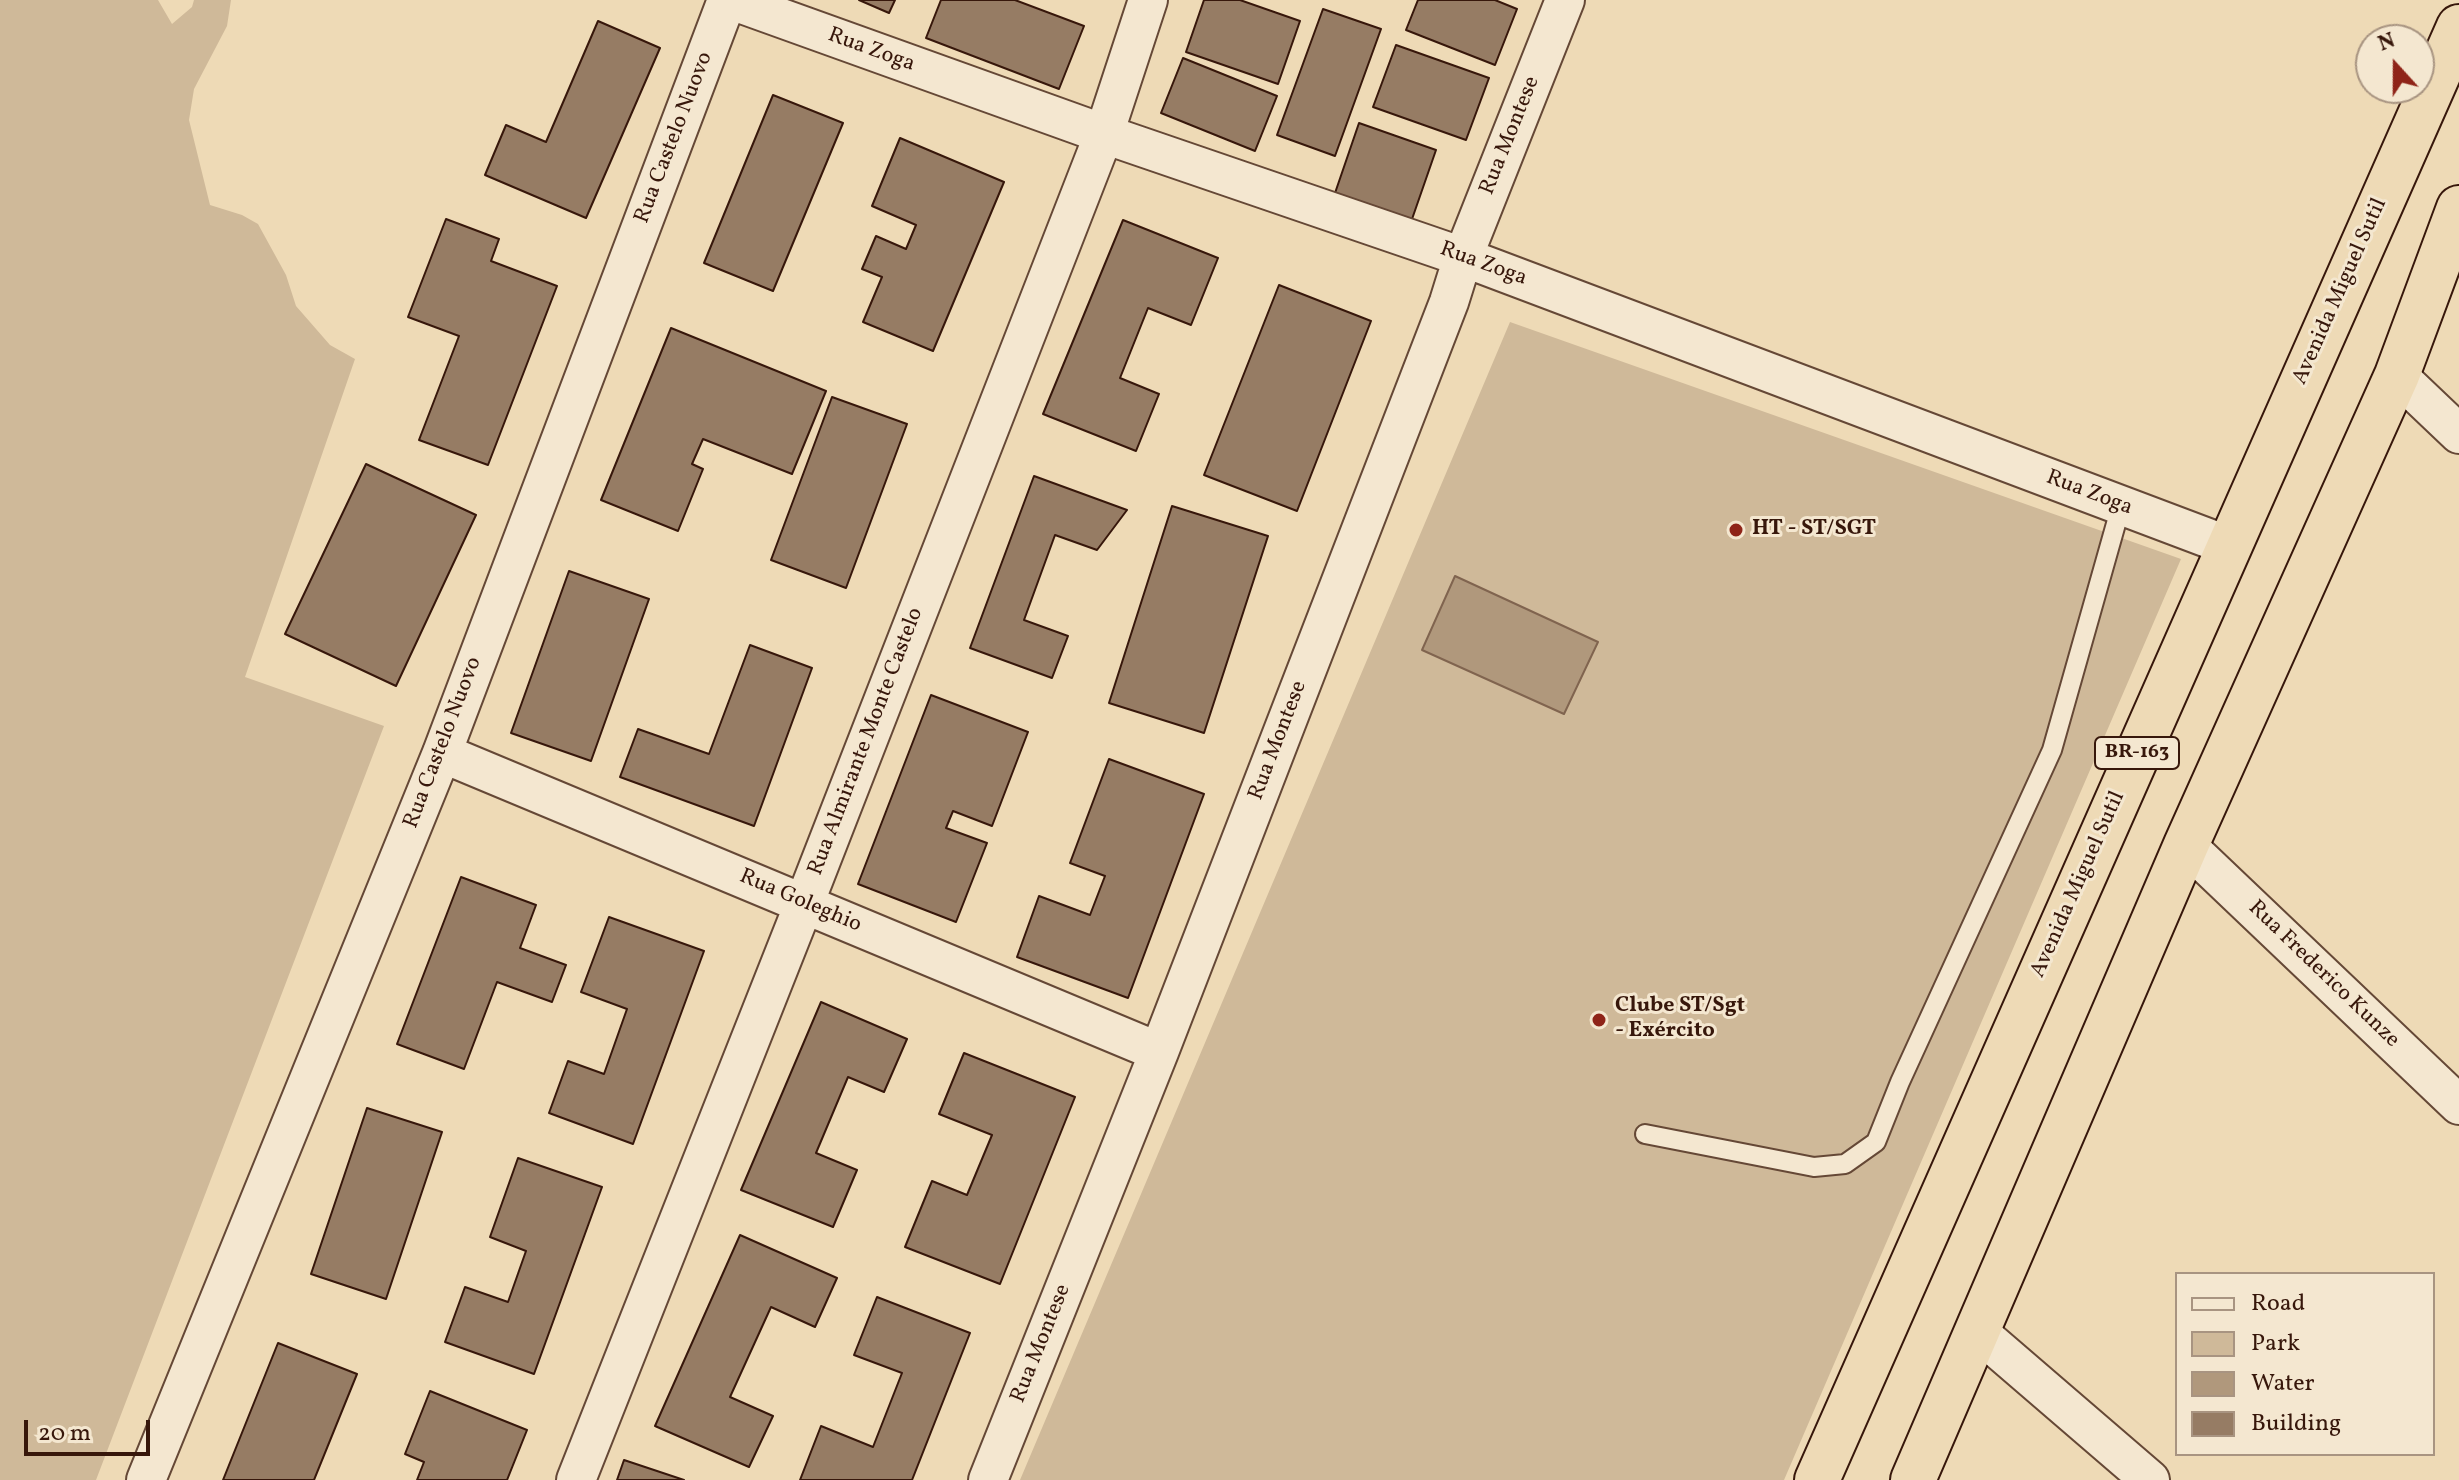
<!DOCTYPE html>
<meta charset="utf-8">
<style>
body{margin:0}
#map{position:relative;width:2459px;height:1480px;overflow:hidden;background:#eedab6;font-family:Vollkorn,serif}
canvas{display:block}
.legend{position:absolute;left:2175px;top:1272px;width:260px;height:184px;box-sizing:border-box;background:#f4e7d0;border:2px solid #a89481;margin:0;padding:10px 14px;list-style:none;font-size:24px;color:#37170b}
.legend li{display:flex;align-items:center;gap:16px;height:40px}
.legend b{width:40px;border:2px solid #a89481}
.north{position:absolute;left:2355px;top:24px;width:80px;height:80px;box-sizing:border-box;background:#f4e7d0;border:2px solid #a89481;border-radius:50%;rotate:339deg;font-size:22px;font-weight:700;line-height:32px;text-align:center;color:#37170b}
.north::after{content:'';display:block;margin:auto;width:28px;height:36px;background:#8f2418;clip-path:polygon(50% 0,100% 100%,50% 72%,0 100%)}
.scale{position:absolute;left:24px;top:1420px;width:126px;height:36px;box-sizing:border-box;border:4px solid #37170b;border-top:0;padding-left:10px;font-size:24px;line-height:28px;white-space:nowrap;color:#37170b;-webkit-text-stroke:6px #f4e7d0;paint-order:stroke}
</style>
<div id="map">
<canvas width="2459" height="1480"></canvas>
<ul class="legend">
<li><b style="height:10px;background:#f4e7d0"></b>Road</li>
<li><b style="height:22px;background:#cfb999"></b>Park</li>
<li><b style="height:22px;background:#b0987c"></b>Water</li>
<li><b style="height:22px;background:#967c64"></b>Building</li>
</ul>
<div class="north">N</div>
<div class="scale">20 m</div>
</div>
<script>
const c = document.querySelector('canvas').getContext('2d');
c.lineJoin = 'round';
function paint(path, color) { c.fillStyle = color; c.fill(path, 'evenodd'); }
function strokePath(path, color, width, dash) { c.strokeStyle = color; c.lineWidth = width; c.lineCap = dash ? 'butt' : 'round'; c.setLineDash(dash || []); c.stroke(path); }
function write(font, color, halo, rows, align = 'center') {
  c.font = font + ' Vollkorn,serif'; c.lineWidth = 6; c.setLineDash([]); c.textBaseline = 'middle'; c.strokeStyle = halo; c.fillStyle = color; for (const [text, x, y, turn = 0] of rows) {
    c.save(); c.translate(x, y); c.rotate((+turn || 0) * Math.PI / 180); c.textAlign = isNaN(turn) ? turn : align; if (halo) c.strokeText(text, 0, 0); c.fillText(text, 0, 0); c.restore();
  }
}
paint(new Path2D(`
 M0 0H158L172 24 192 7 194 0H231L227 26 194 89 189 120 210 205 242 215 258 224 286 275 296 306 330 345 355 359 245 677 384 726 96 1480H0Z
 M1510 322 2181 559 1784 1480H1020Z`), '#cfb999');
const water = new Path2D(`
 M1455 576 1598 642 1564 714 1422 650Z`);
paint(water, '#b0987c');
strokePath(water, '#80644f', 2);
const building = new Path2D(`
 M859 0H895L889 13Z
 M941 0H1015L1084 26 1059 89 926 38Z
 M1204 0H1240L1300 21 1278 84 1186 52Z
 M1418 0H1495L1517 9 1495 65 1406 30Z
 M1323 9 1381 29 1335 156 1277 135Z
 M598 21 660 48 586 218 485 175 506 125 546 142Z
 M1396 45 1489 78 1466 140 1373 107Z
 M1183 58 1277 96 1255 151 1161 113Z
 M773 95 843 123 773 291 704 263Z
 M1359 123 1436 150 1411 222 1334 196Z
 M900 138 1004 182 933 351 863 322 882 277 862 269 876 236 906 249 916 225 872 206Z
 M446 219 499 239 491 261 557 286 488 465 419 440 459 336 408 317Z
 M1123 220 1218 258 1191 325 1148 308 1120 378 1159 394 1136 451 1043 414Z
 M1279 285 1371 321 1297 511 1204 475Z
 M671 328 826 391 792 474 703 439 692 464 703 469 678 531 601 500Z
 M832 397 907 424 846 588 771 560Z
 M366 464 476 515 396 686 285 634Z
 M1034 476 1127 510 1097 550 1055 535 1024 620 1068 636 1052 678 970 648Z
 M1172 506 1268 536 1204 733 1109 703Z
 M569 571 649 599 591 761 511 733Z
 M750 645 812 668 754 826 620 777 638 729 709 754Z
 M931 695 1028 732 992 826 953 811 946 828 987 843 956 922 858 884Z
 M1109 759 1204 794 1128 998 1017 957 1039 896 1090 915 1105 876 1070 863Z
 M461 877 536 905 520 948 566 965 552 1002 497 982 464 1069 397 1044Z
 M609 917 704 951 633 1144 549 1113 568 1061 604 1074 627 1009 581 992Z
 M821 1002 907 1039 884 1092 848 1077 816 1153 857 1170 833 1227 741 1190Z
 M964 1053 1075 1097 1000 1284 905 1247 932 1181 967 1195 992 1135 939 1114Z
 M367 1108 442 1132 386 1299 311 1274Z
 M518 1158 602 1187 534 1374 445 1342 465 1287 508 1302 526 1251 490 1237Z
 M740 1235 837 1278 815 1327 771 1307 730 1397 773 1416 749 1467 655 1426Z
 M877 1297 970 1333 912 1480H800L821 1426 873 1447 902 1373 854 1355Z
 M278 1343 357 1374 314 1480H223Z
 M430 1391 527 1430 507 1480H417L424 1462 405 1454Z
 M624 1460 684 1480H617Z`);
paint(building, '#967c64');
strokePath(building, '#37170b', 2);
const lane = new Path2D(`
 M1645 1134 1814 1167 1845 1164 1876 1142 1900 1082 2052 750 2121 506`);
const street = new Path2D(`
 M731 0 1104 134 1463 257 2229 546
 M2397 375 2459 434
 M442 753 1159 1052
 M2186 845 2459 1105
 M1977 1331 2150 1480
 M146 1480 442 753 727 0
 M576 1480 804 904 1104 134 1148 0
 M988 1480 1159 1052 1449 302 1463 257 1565 0`);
const highway = new Path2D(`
 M1817 1480 2459 27
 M1913 1480 2186 845 2397 375 2459 208`);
strokePath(lane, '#654836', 22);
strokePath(street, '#654836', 42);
strokePath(highway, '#37170b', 48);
strokePath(lane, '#f4e7d0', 18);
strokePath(street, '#f4e7d0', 38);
strokePath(highway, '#eedab6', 44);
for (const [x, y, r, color] of [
 [1736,530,8,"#8f2418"],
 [1599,1020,8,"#8f2418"]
]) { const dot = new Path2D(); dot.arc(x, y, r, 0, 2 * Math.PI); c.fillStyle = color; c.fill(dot); strokePath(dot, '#f4e7d0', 3); }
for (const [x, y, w] of [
 [2137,753,84]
]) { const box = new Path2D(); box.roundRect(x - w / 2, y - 16, w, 32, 6); c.fillStyle = '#f4e7d0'; c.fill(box); strokePath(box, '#37170b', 2); }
write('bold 20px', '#37170b', null, [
 ["BR-163",2137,753]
]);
write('22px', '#37170b', '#f4e7d0', [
 ["Rua Zoga",871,51,20],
 ["Rua Montese",1511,136,-68],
 ["Rua Castelo Nuovo",675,138,-69],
 ["Rua Zoga",1483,265,20],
 ["Avenida Miguel Sutil",2341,292,-66],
 ["Rua Zoga",2089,494,21],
 ["Rua Montese",1279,741,-69],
 ["Rua Almirante Monte Castelo",867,742,-69],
 ["Rua Castelo Nuovo",444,743,-69],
 ["Avenida Miguel Sutil",2079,885,-66],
 ["Rua Goleghio",800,902,23],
 ["Rua Frederico Kunze",2323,975,44],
 ["Rua Montese",1042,1344,-68]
]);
write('bold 22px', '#37170b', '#f4e7d0', [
 ["HT - ST/SGT",1752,530],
 ["Clube ST/Sgt",1615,1007],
 ["- Exército",1615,1032]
], 'left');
</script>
